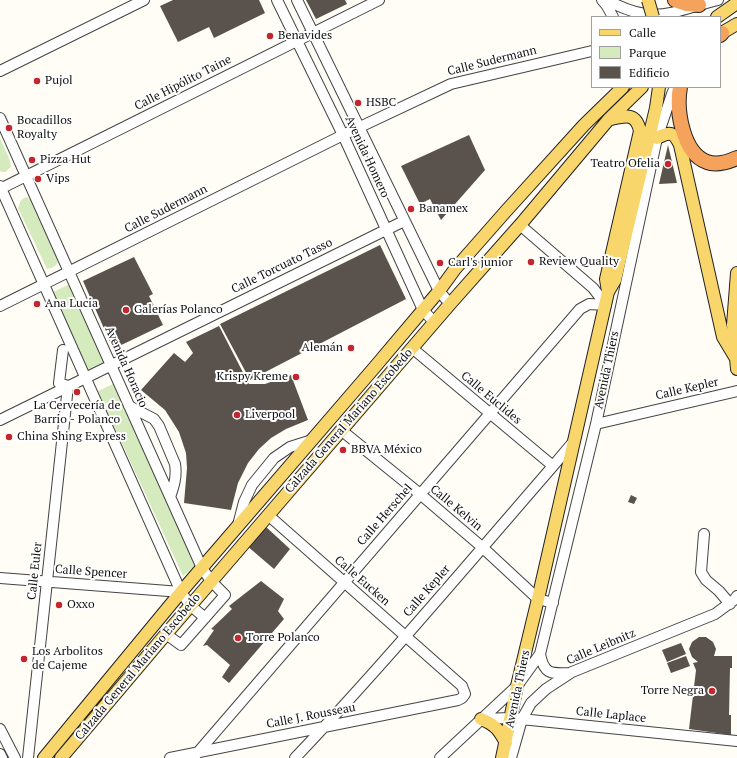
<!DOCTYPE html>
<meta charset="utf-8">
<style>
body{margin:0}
#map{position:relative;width:737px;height:758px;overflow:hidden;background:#fffdf5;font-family:"PT Serif",serif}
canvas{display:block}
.legend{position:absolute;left:591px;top:16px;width:130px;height:72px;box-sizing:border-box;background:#fff;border:1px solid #a0a0a0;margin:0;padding:5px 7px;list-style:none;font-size:12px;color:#111}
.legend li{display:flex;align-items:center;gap:8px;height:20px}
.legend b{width:20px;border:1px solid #a0a0a0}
</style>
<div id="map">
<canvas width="737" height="758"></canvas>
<ul class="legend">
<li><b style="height:5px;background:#f9d66b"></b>Calle</li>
<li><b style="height:11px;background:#d5ebbd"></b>Parque</li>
<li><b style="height:11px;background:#5a524d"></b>Edificio</li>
</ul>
</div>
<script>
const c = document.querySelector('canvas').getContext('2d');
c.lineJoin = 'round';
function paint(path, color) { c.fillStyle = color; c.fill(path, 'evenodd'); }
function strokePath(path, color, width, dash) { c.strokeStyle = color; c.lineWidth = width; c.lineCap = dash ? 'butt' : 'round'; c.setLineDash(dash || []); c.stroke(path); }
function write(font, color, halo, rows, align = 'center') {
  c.font = font + ' "PT Serif",serif'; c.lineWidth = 4; c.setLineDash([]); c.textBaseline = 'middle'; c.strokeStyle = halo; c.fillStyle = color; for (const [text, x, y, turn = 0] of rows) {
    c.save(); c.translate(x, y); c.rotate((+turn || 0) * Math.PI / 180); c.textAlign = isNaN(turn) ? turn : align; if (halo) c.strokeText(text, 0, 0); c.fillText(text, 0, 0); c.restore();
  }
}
paint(new Path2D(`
 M0 138 9 158 11 166 6 172H2L0 171Z
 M26 197 30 199 33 203 60 258C57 265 54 268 47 269L18 208 21 200Z
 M70 284 104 362 88 370 53 292Z
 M113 384 196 565 183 576 98 391Z`), '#d5ebbd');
paint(new Path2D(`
 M173 0H259L265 13 214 38 209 27 178 42 160 6Z
 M306 0H345L347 4 316 19Z
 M469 135 485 170 441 220 430 199 420 204 401 166Z
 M668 145 677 183 659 184Z
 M380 245 406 299 250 380 220 324Z
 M134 257 153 294 149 296 163 325 113 349 83 281Z
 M219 326 249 384H265L291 375 308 420 286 429 271 438 259 449 248 463 238 483 231 510 184 503 187 468 186 453 179 432 165 410 141 390 174 353 185 362 193 353 186 342Z
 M631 495 637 498 634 504 628 502Z
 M265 526 290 549 274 569 246 545Z
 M261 581 284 599 278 611 284 619 229 683 222 677 230 665 207 645 203 646 214 630 211 629 232 609 229 606Z
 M699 637H706L713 642 716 649 714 656H732V668H730L729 715H731V735L689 729 696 670 693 663 698 662 692 657 689 649 692 642Z
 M681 643 686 654 667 662 662 650Z
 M686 656 690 666 671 673 667 663Z`), '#5a524d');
const minor = new Path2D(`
 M277 0 343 135 423 310 434 322
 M297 0 439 291 450 304
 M602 0 607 6 613 17
 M607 0C655 26 670 12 718 0
 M0 71 144 0
 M0 118 202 568 211 581 225 595 181 645 166 634
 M0 186 181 592 190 605 205 618
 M0 189 379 0
 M520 225 593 288 606 305
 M0 306 343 135 451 84 592 51
 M412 348 553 466
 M129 406 154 419 159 426 175 464C177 476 174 486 170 497
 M0 420 404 221
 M596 424 737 391
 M341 430 420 494 482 547 538 599 553 603
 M238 525 244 502 252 485 274 458 290 447 312 440
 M704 534 701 572 706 580 719 591 730 604
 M0 578 181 592
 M540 654C544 674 550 674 570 673
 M481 719 511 718 737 741
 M0 729 15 758
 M0 754 2 758
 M28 758 68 386 59 383 63 350
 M170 758 458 700 462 698 465 694 462 686 268 515
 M193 758 580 309 589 304 606 305
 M295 758C384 664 468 564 553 466L574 441
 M440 758 517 686 540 654 596 424 657 138 672 94 675 87
 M511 758 522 719 531 703 546 689 572 672 715 614 734 600 737 596`);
const major = new Path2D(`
 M717 17 737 3
 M720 34 737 24
 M657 138C670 131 674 132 680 145L723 337 735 357
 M737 273 733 325 737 369
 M608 292 606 279 640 131C636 112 625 116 610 119
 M481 719C496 725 499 730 506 743
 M44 758 181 592 374 368 439 291 455 269 506 211 584 125 623 87
 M61 758 166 634 450 304 520 225 609 119 642 87
 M502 758 517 686 538 599 608 292 615 280 656 108 659 87`);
const highway = new Path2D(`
 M675 0 687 4 699 5
 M720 35 722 33
 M680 87C676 109 682 153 707 162 717 166 728 162 737 158`);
strokePath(minor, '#444', 12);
strokePath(major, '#222', 14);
strokePath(highway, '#222', 16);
strokePath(minor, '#fff', 10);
strokePath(major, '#f9d66b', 12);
strokePath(highway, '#f5a25d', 14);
const majorBridge = new Path2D(`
 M648 0 653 17`);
strokePath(majorBridge, '#222', 14, []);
strokePath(majorBridge, '#f9d66b', 12);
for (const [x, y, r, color] of [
 [270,36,4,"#c4262e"],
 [37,81,4,"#c4262e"],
 [358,103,4,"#c4262e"],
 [9,128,4,"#c4262e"],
 [32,160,4,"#c4262e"],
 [668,164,4,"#c4262e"],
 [38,179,4,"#c4262e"],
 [411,209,4,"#c4262e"],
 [531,262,4,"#c4262e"],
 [440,263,4,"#c4262e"],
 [37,304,4,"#c4262e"],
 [126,310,4,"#c4262e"],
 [351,348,4,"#c4262e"],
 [296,377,4,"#c4262e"],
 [77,392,4,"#c4262e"],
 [237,415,4,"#c4262e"],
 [9,437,4,"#c4262e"],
 [343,450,4,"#c4262e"],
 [59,605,4,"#c4262e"],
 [238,638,4,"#c4262e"],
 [24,659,4,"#c4262e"],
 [712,691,4,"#c4262e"]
]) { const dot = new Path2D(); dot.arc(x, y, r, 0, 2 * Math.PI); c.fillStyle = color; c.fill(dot); strokePath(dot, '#fff', 1.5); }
write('12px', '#111', '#fff', [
 ["Benavides",278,36],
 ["Pujol",45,81],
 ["HSBC",366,103],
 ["Bocadillos",17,121],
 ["Royalty",17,135],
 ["Pizza Hut",40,160],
 ["Teatro Ofelia",660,164,"right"],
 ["Vips",46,179],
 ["Banamex",419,209],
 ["Review Quality",539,262],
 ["Carl's junior",448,263],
 ["Ana Lucia",45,304],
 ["Galerías Polanco",134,310],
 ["Alemán",343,348,"right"],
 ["Krispy Kreme",288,377,"right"],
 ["La Cervecería de",77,406,"center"],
 ["Barrio - Polanco",77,420,"center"],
 ["Liverpool",245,415],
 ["China Shing Express",17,437],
 ["BBVA México",351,450],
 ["Oxxo",67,605],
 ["Torre Polanco",246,638],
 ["Los Arbolitos",32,652],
 ["de Cajeme",32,666],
 ["Torre Negra",704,691,"right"]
], 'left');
write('12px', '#111', '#fff', [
 ["Calle Sudermann",492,61,-14],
 ["Calle Hipólito Taine",183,83,-27],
 ["Avenida Homero",367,157,65],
 ["Calle Sudermann",166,209,-27],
 ["Calle Torcuato Tasso",282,266,-26],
 ["Avenida Horacio",126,367,66],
 ["Avenida Thiers",607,370,-78],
 ["Calle Kepler",687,389,-13],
 ["Calle Euclides",491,398,40],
 ["Calzada General Mariano Escobedo",349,421,-49],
 ["Calle Kelvin",456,508,40],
 ["Calle Herschel",385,515,-49],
 ["Calle Euler",35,571,-84],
 ["Calle Spencer",91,572,4],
 ["Calle Eucken",362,581,41],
 ["Calle Kepler",427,591,-49],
 ["Calle Leibnitz",601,647,-23],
 ["Calzada General Mariano Escobedo",138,667,-50],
 ["Avenida Thiers",518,689,-78],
 ["Calle Laplace",611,715,6],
 ["Calle J. Rousseau",311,716,-11]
]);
</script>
